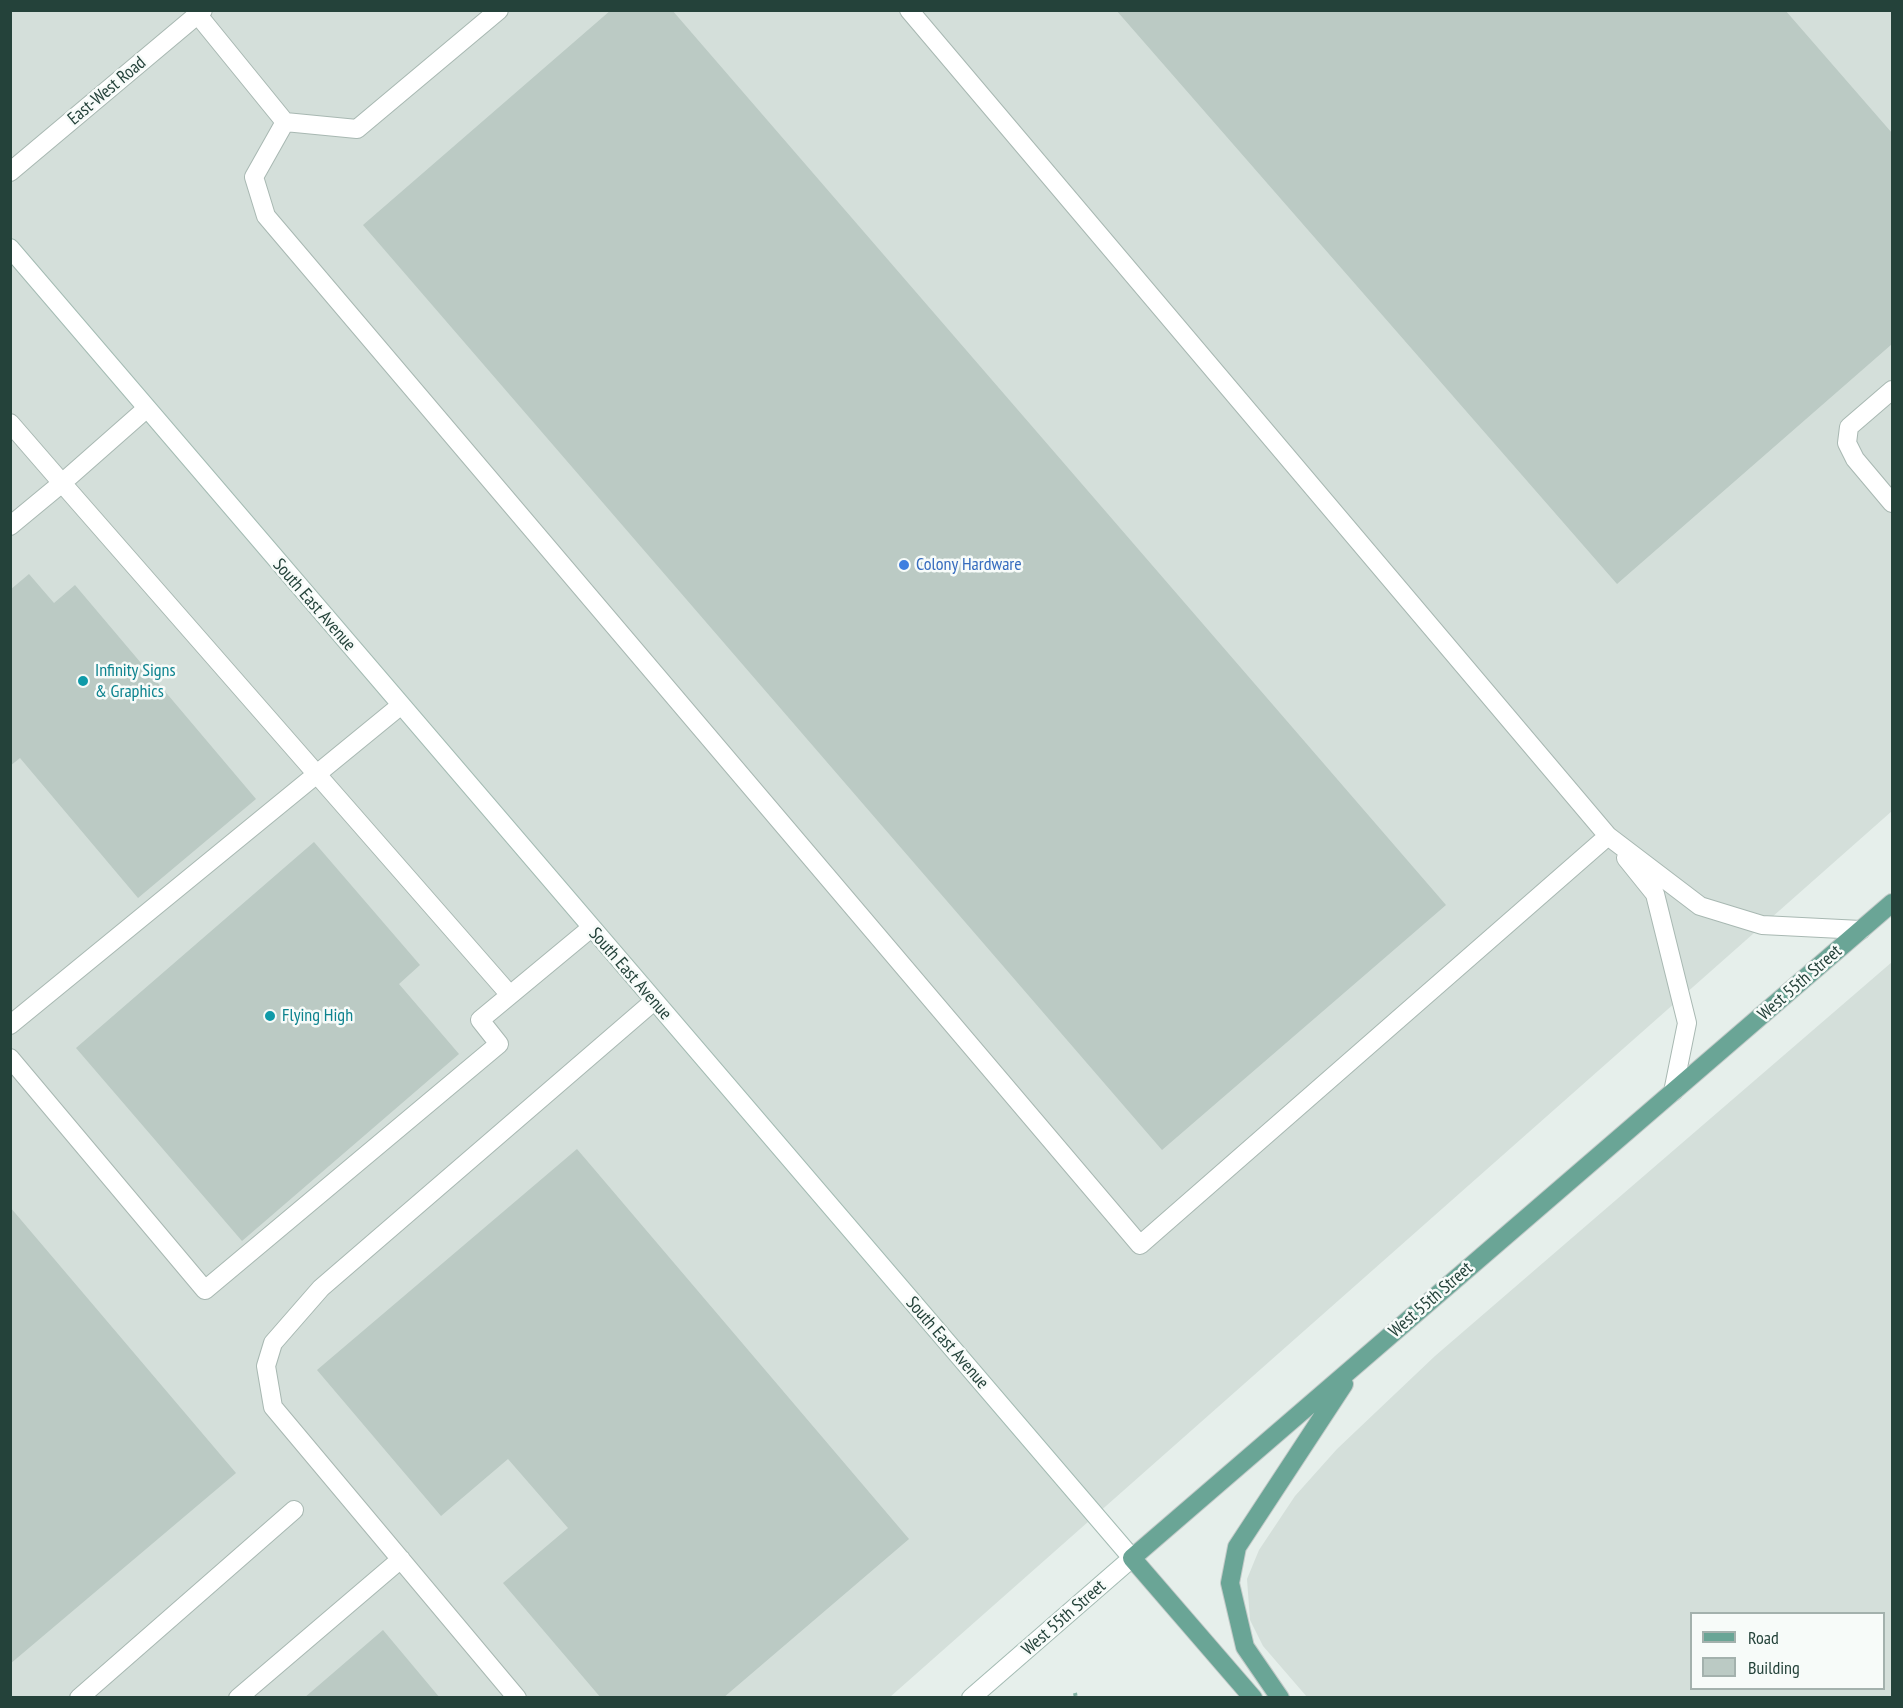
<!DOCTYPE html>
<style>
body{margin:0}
#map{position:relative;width:1903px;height:1708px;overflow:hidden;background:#e6efeb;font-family:"PT Sans Narrow",sans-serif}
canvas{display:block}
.frame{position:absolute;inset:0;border:12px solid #24423a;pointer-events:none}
.legend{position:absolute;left:1690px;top:1612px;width:195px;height:78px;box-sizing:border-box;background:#f7fbf9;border:2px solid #a3b1ad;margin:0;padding:8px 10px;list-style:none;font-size:18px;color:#24423a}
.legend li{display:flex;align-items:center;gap:12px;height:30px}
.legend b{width:30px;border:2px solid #a3b1ad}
</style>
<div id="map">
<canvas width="1903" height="1708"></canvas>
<div class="frame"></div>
<ul class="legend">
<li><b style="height:8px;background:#6aa596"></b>Road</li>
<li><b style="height:16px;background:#bbcac4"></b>Building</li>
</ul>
</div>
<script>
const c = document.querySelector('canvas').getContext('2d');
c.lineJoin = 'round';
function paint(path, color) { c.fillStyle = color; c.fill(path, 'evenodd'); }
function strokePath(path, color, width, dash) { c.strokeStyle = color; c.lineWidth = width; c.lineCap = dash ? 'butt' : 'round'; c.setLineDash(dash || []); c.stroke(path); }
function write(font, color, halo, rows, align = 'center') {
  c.font = font + ' "PT Sans Narrow",sans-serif'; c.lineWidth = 5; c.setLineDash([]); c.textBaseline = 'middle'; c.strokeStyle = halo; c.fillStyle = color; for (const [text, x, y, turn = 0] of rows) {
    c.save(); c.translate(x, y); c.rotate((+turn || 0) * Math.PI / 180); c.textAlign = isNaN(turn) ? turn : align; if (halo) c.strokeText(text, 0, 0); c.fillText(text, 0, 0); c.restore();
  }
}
paint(new Path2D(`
 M11 11H1892V811L890 1697 11 1698Z
 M1892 962V1697H1307L1263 1646 1250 1620 1247 1579 1259 1550 1295 1496 1337 1449 1435 1356ZM1692 1614H1884V1688H1692Z`), '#d4dfda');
paint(new Path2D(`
 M611 10H672L1446 905 1162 1150 363 225Z
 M1116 10H1785L1892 133V344L1617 584Z
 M29 574 54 603 75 585 256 799 138 898 20 758 10 766V590Z
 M314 842 420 965 399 984 459 1054 242 1241 76 1048Z
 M577 1149 909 1539 723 1698H601L503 1583 568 1528 508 1459 441 1516 317 1370Z
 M10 1207 236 1473 10 1664Z
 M383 1630 440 1698H304Z`), '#bbcac4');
const lane = new Path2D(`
 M198 15 285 122 254 177 266 216 1140 1245 1608 836 909 10
 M285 122 357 129 499 10
 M1892 390 1849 427 1847 443 1855 459 1892 503
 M146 409 62 483 510 995
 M10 423 62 483 10 526
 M1608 836 1700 906 1762 925 1861 930
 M1626 858 1655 894 1687 1023 1673 1092
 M10 1025 400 706
 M10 1058 205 1290 499 1044 480 1020 591 928
 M79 1698 294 1510
 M238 1698 401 1559
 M517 1698 273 1407 266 1366 273 1343 321 1288 654 1001`);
const street = new Path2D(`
 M10 172 203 10`);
const secondary = new Path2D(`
 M10 248 1132 1558 971 1698`);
const primary = new Path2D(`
 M1253 1698 1132 1558 1892 903
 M1280 1698 1245 1647 1230 1583 1237 1547 1344 1384`);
strokePath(lane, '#a8b8b2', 20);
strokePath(street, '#a8b8b2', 20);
strokePath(secondary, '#a4bbb3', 20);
strokePath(primary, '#c2cac8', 20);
strokePath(new Path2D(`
 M1075 1693 1076 1698`), '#86b3a5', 4, [3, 4.5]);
strokePath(lane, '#fff', 18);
strokePath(street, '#fff', 18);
strokePath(secondary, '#fff', 18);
strokePath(primary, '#6aa596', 18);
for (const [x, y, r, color] of [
 [904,565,6,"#3f7fe0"],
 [83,681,6,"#0f9aa8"],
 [270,1016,6,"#0f9aa8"]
]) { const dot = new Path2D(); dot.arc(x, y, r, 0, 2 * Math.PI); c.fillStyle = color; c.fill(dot); strokePath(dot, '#f7fbf9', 2); }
write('18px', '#24423a', '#f7fbf9', [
 ["East-West Road",107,91,-40],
 ["South East Avenue",314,605,49],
 ["South East Avenue",630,974,49],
 ["West 55th Street",1800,983,-41],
 ["West 55th Street",1431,1300,-41],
 ["South East Avenue",947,1343,49],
 ["West 55th Street",1064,1618,-41]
]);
write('18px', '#366cbe', '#f7fbf9', [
 ["Colony Hardware",916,565]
], 'left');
write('18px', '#0d838f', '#f7fbf9', [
 ["Infinity Signs",95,671],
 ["& Graphics",95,692],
 ["Flying High",282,1016]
], 'left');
</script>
